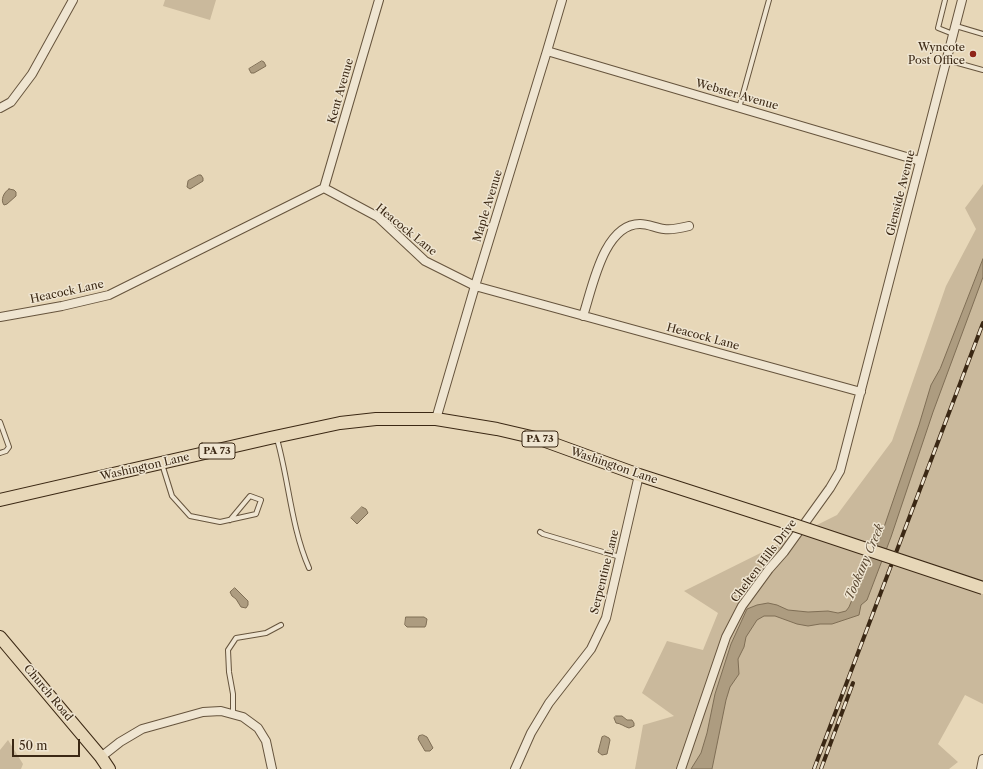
<!DOCTYPE html>
<style>
body{margin:0}
#map{position:relative;width:983px;height:769px;overflow:hidden;background:#e7d7b8;font-family:"Libre Caslon Text",serif}
canvas{display:block}
.scale{position:absolute;left:12px;top:739px;width:68px;height:18px;box-sizing:border-box;border:2px solid #3b2814;border-top:0;padding-left:5px;font-size:12px;line-height:14px;white-space:nowrap;color:#3b2814;-webkit-text-stroke:3px #efe5d1;paint-order:stroke}
</style>
<div id="map">
<canvas width="983" height="769"></canvas>
<div class="scale">50 m</div>
</div>
<script>
const c = document.querySelector('canvas').getContext('2d');
c.lineJoin = 'round';
function paint(path, color) { c.fillStyle = color; c.fill(path, 'evenodd'); }
function strokePath(path, color, width, dash) { c.strokeStyle = color; c.lineWidth = width; c.lineCap = dash ? 'butt' : 'round'; c.setLineDash(dash || []); c.stroke(path); }
function write(font, color, halo, rows, align = 'center') {
  c.font = font + ' "Libre Caslon Text",serif'; c.lineWidth = 3; c.setLineDash([]); c.textBaseline = 'middle'; c.strokeStyle = halo; c.fillStyle = color; for (const [text, x, y, turn = 0] of rows) {
    c.save(); c.translate(x, y); c.rotate((+turn || 0) * Math.PI / 180); c.textAlign = isNaN(turn) ? turn : align; if (halo) c.strokeText(text, 0, 0); c.fillText(text, 0, 0); c.restore();
  }
}
paint(new Path2D(`
 M165 0H216L210 20 163 6Z
 M983 184V704L965 695 938 744 958 762 949 769H635L643 725 674 716 642 693 667 641 703 650 718 613 684 591 837 515 892 441 946 286 976 229 965 208Z
 M8 740 23 764 21 769H0V750Z`), '#cab99c');
const water = new Path2D(`
 M262 61 264 62 266 66 254 73H251L249 69Z
 M199 175H201L203 178V181L190 189 187 187 188 181Z
 M9 189 14 190 16 192V196L7 204 4 205C0 200 4 192 9 189Z
 M983 259V277L933 412 891 537 867 600 861 605 859 615 832 624H820L808 626 797 624 775 616H764L757 620 746 637 744 647 738 659 739 674 730 687 726 700 712 769H691L701 753 707 733 715 694 731 644 747 609 757 605 768 603 777 605 788 610 808 612 828 611 838 613 846 611 849 607 866 566 881 536 919 425 931 385 940 369Z
 M362 507 366 509 368 513 357 524 351 518Z
 M235 588 248 601V605L246 608 241 607 236 599 232 596 230 592 232 590Z
 M406 617H424L427 619 426 625 425 627H407L405 625Z
 M616 716H622L627 720H632L634 723V726L629 728C625 727 620 723 616 723L614 718Z
 M423 735 427 737 433 748 430 751H425L418 739 419 736Z
 M605 736 609 738 610 740 607 754 602 755 598 752 602 737Z`);
paint(water, '#ad9c80');
strokePath(water, '#7f6e55', 1);
const lane = new Path2D(`
 M945 0 938 28 953 34
 M956 26 983 34
 M947 60 983 70
 M739 108 769 0
 M0 422 9 447 6 451 0 453
 M277 439C289 481 291 527 309 568
 M162 464 172 496 190 516 220 522 256 514 261 500 250 496 230 520
 M540 532 543 534 620 557
 M233 714V694L229 672 228 650 236 638 266 633 281 625`);
const street = new Path2D(`
 M547 51 920 161
 M0 108 11 102 32 74 73 0
 M324 188 379 0
 M583 316C592 290 603 224 640 224 648 224 656 228 664 229 672 230 681 228 689 226
 M0 317 62 306 109 295 324 188 378 217 425 261 475 286 861 392
 M436 419 475 286 547 51 562 0
 M101 757 120 742 142 729 203 712 221 711 243 717 258 728 266 741 272 769
 M515 769 531 733 549 703 591 649 606 618 639 475
 M681 769 726 637 742 606 769 569 784 552 830 488 840 471 962 0
 M981 769 983 759`);
const primary = new Path2D(`
 M0 500 270 438 340 423 376 419H436L497 429 540 439 639 475 791 524
 M0 637 101 757 109 769`);
strokePath(lane, '#66543d', 6);
strokePath(street, '#66543d', 10);
strokePath(primary, '#3b2814', 14);
strokePath(lane, '#efe5d1', 4);
strokePath(street, '#efe5d1', 8);
strokePath(primary, '#e7d7b8', 12);
const rail = new Path2D(`
 M814 769 983 323
 M821 769 853 683`);
strokePath(rail, '#3b2814', 4);
strokePath(rail, '#efe5d1', 2.5, [8]);
const primaryBridge = new Path2D(`
 M791 524 983 588`);
strokePath(primaryBridge, '#3b2814', 14, []);
strokePath(primaryBridge, '#e7d7b8', 12);
for (const [x, y, r, color] of [
 [973,54,4,"#8f2418"]
]) { const dot = new Path2D(); dot.arc(x, y, r, 0, 2 * Math.PI); c.fillStyle = color; c.fill(dot); strokePath(dot, '#efe5d1', 1.5); }
for (const [x, y, w] of [
 [540,439,36],
 [217,451,36]
]) { const box = new Path2D(); box.roundRect(x - w / 2, y - 8, w, 16, 3); c.fillStyle = '#efe5d1'; c.fill(box); strokePath(box, '#3b2814', 1); }
write('bold 10px', '#3b2814', null, [
 ["PA 73",540,439],
 ["PA 73",217,451]
]);
write('11px', '#3b2814', '#efe5d1', [
 ["Wyncote",965,48],
 ["Post Office",965,61]
], 'right');
write('11px', '#3b2814', '#efe5d1', [
 ["Kent Avenue",341,91,-74],
 ["Webster Avenue",737,95,16],
 ["Glenside Avenue",901,193,-76],
 ["Maple Avenue",488,206,-73],
 ["Heacock Lane",406,230,39],
 ["Heacock Lane",67,292,-12],
 ["Heacock Lane",703,337,15],
 ["Washington Lane",614,466,19],
 ["Washington Lane",145,467,-13],
 ["Chelten Hills Drive",764,561,-53],
 ["Serpentine Lane",605,572,-76],
 ["Church Road",48,693,50]
]);
write('italic 12px', '#5d4b34', '#efe5d1', [
 ["Tookany Creek",865,562,-67]
]);
</script>
